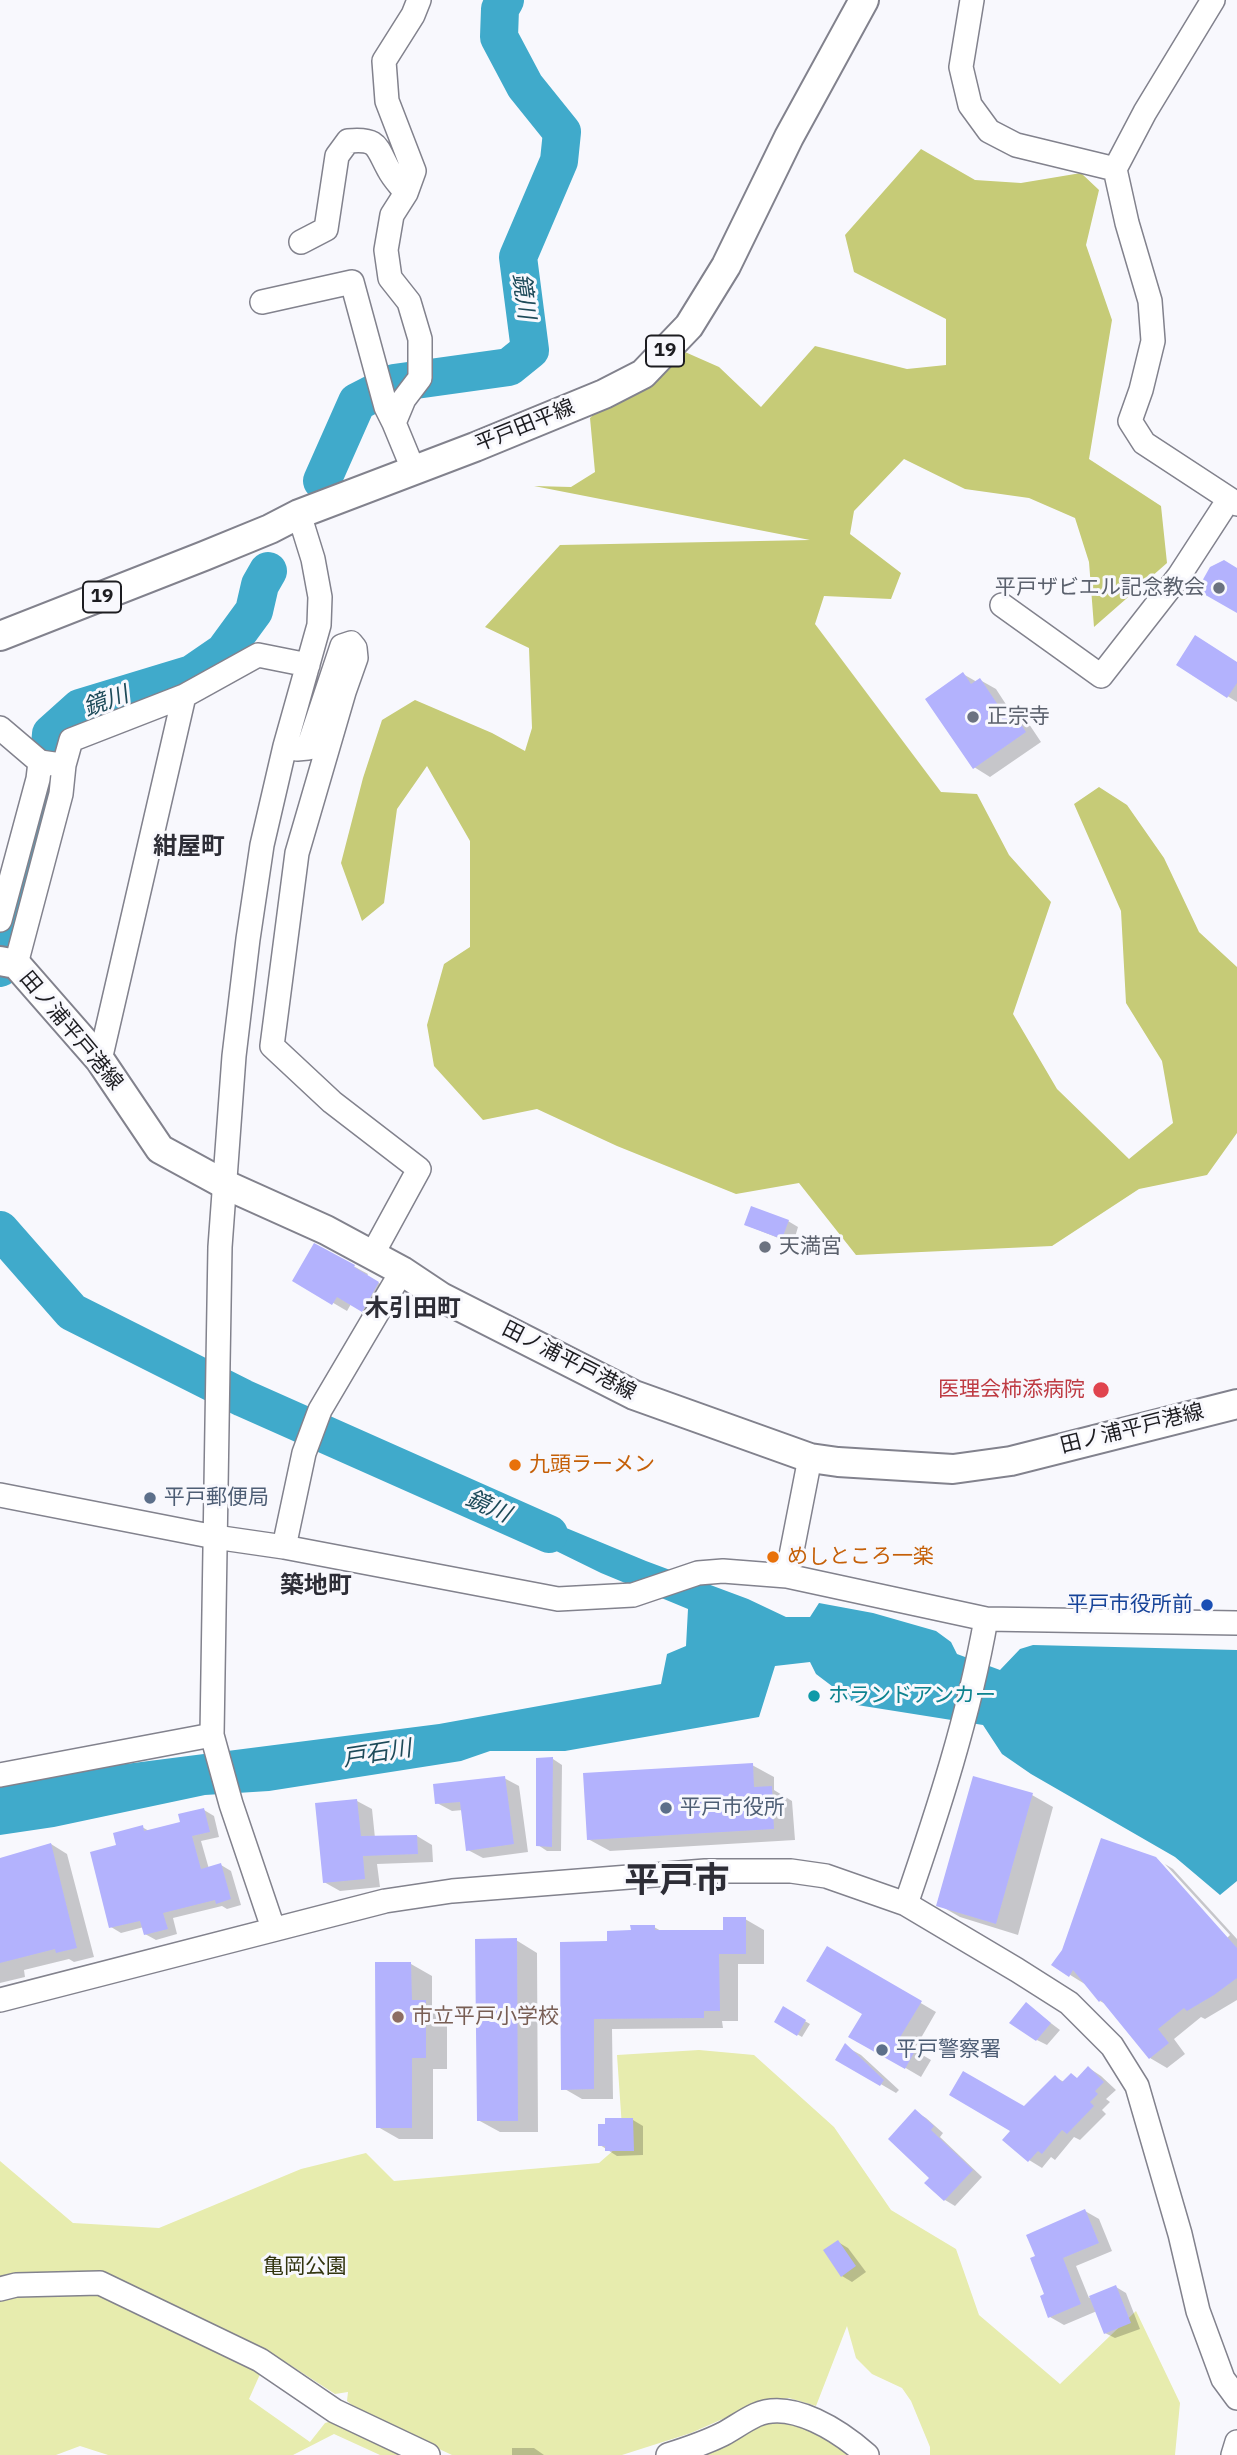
<!DOCTYPE html>
<meta charset="utf-8">
<style>
body{margin:0}
canvas{display:block;background:#f8f8fd}
</style>
<canvas width="1237" height="2455"></canvas>
<script>
const c = document.querySelector('canvas').getContext('2d');
c.lineJoin = 'round';
function paint(path, color) { c.fillStyle = color; c.fill(path, 'evenodd'); }
function strokePath(path, color, width, dash) { c.strokeStyle = color; c.lineWidth = width; c.lineCap = dash ? 'butt' : 'round'; c.setLineDash(dash || []); c.stroke(path); }
function write(font, color, halo, rows, align = 'center') {
  c.font = font + ' "IBM Plex Sans","Noto Sans JP",sans-serif'; c.lineWidth = 6; c.setLineDash([]); c.textBaseline = 'middle'; c.strokeStyle = halo; c.fillStyle = color; for (const [text, x, y, turn = 0] of rows) {
    c.save(); c.translate(x, y); c.rotate((+turn || 0) * Math.PI / 180); c.textAlign = isNaN(turn) ? turn : align; if (halo) c.strokeText(text, 0, 0); c.fillText(text, 0, 0); c.restore();
  }
}
paint(new Path2D(`
 M699 2050 754 2055 834 2127 891 2210 956 2249 979 2315 1060 2384 1136 2311 1180 2403 1175 2455H930V2447L911 2401 902 2388 872 2374 856 2358 847 2326 816 2406 789 2398 761 2402 691 2433 622 2455H452L407 2434 352 2405 347 2401 348 2392 335 2394 287 2363 104 2276 0 2281V2161L73 2223 159 2228 301 2169 366 2153 394 2181 599 2163 623 2142 617 2055Z
 M34 2292 90 2293 101 2296 261 2372 249 2399 310 2442 325 2423 332 2421 409 2455H380L334 2434 293 2455H108L80 2446 56 2455H0V2301Z
 M761 2422H795L837 2444 850 2455H691Z`), '#e7ecae');
paint(new Path2D(`
 M921 149 975 180 1021 183 1081 173 1099 190 1086 245 1112 320 1089 459 1161 506 1167 563 1094 627 1089 562 1075 518 1029 498 965 489 904 459 854 511 850 534 901 573 891 599 824 596 815 624 941 792 977 794 1009 855 1051 902 1013 1014 1057 1089 1129 1159 1173 1123 1162 1061 1126 1003 1121 911 1074 804 1099 787 1127 805 1164 858 1199 932 1237 967V1133L1207 1175 1139 1189 1052 1246 856 1255 799 1183 736 1194 617 1146 537 1109 483 1120 434 1066 427 1025 444 964 470 947V841L427 766 397 809 384 903 362 921 341 863 363 778 382 720 415 700 492 733 525 751 532 728 529 648 485 627 560 545 810 540 534 486 571 487 595 472 590 418 627 382 685 352 719 367 761 407 815 346 907 369 946 365V319L854 272 845 235Z`), '#c6cb77');
paint(new Path2D(`
 M501 1501 646 1561 748 1599 786 1617H810L819 1603 873 1613 936 1631 951 1642 957 1654 1000 1670 1020 1649 1033 1645 1237 1650V1881L1220 1895 1175 1857 1031 1774 1002 1754 983 1725 857 1705 816 1674 810 1662 775 1666 759 1717 565 1751H490L461 1761 269 1791 205 1795 54 1827 0 1835V1780L439 1724 661 1684 667 1654 686 1646 688 1609 601 1573 499 1523Z`), '#40aacb');
paint(new Path2D(`
 M1237 663V702L1178 665Z
 M963 674 977 682 980 680 996 689 1009 709 1025 718 1041 742 990 777 974 767Z
 M788 1221 798 1227 793 1244 746 1225Z
 M315 1245 368 1274 367 1276 392 1291 376 1318 351 1304 347 1311 294 1280Z
 M553 1759 562 1765 561 1851H547L538 1845Z
 M752 1765 774 1777V1790L792 1801 795 1840 610 1851 588 1839Z
 M504 1778 519 1786 528 1852 483 1858 468 1850 463 1810 452 1811 437 1803Z
 M1032 1795 1053 1807 1018 1935 960 1917 939 1905Z
 M357 1801 372 1809 375 1838 417 1836 432 1845 433 1862 377 1864 380 1887 340 1891 324 1882Z
 M204 1810 214 1816 219 1837 201 1841 209 1869 221 1865 231 1871 241 1905 227 1909 222 1906 173 1918 177 1934 156 1940 145 1934 144 1927 121 1933 111 1927 118 1847 142 1827 149 1831 182 1823Z
 M51 1844 67 1854 94 1957 74 1962 69 1959 24 1970 25 1977 0 1983V1859Z
 M1165 1864 1173 1869 1237 1939V2000L1205 2019 1201 2017 1174 2039 1185 2054 1167 2068 1150 2058 1109 2006 1100 2001 1088 1986 1054 1965 1227 1938 1230 1935Z
 M745 1919 764 1930V1964H738V2021H722L723 2028 612 2029 613 2099H582L563 2088 609 1943 632 1932 654 1927 663 1932 725 1931Z
 M516 1940 537 1953 538 2132H500L478 2120Z
 M827 1948 936 2012 914 2050 931 2060 921 2077 851 2036 864 2013Z
 M411 1964 432 1976V2006L447 2014V2069H433V2139H399L378 2127Z
 M1027 2005 1060 2030 1047 2045 1037 2040Z
 M784 2009 810 2024 802 2037 776 2022Z
 M845 2046 861 2055 899 2090 896 2093 838 2059Z
 M1089 2068 1101 2076 1116 2090 1106 2099 1110 2102 1102 2110 1106 2114 1080 2140 1074 2137 1055 2160 1051 2157 1042 2168 1029 2160 1005 2139 1013 2130 1024 2108 1055 2077 1064 2082 1078 2079Z
 M916 2112 926 2118 943 2133 940 2137 982 2177 955 2206 945 2200 927 2183 932 2178Z
 M633 2120 643 2126V2155L617 2156 600 2145Z
 M1085 2211 1099 2219 1112 2251 1076 2266 1089 2298 1116 2287 1126 2293 1140 2329 1115 2338 1105 2333 1097 2311 1064 2325 1050 2317 1047 2295 1033 2259Z
 M838 2242 848 2248 866 2272 852 2282 842 2276Z
 M512 2448H534L544 2455H512Z`), '#0003');
strokePath(new Path2D(`
 M322 481 357 402 394 383 509 367 530 350 518 257 559 161 562 132 525 86 499 37 500 9 505 0
 M0 968 46 790 51 734 80 708 192 674 224 652 254 611 260 585 268 571
 M0 1230 72 1312 243 1398 549 1534`), '#40aacb', 38);
paint(new Path2D(`
 M1224 560 1237 568V613L1202 593 1201 583 1210 567Z
 M1195 635 1237 662V683L1227 698 1176 665Z
 M963 672 971 684 980 678 1002 711 1009 706 1026 732 973 769 925 699Z
 M751 1206 789 1220 782 1239 744 1225Z
 M314 1243 355 1265 354 1267 379 1282 362 1312 337 1297 332 1305 292 1281Z
 M553 1757 552 1847 536 1846V1758Z
 M753 1763 754 1787 772 1786 774 1829 587 1840 583 1773Z
 M505 1776 514 1844 466 1851 460 1802 435 1804 433 1784Z
 M973 1776 1033 1793 996 1924 936 1906Z
 M357 1799 361 1836 417 1835 418 1854 363 1856 365 1879 323 1883 315 1803Z
 M204 1808 210 1832 192 1836 201 1869 221 1863 231 1899 216 1904 215 1900 163 1913 168 1929 144 1935 140 1921 109 1928 90 1852 116 1845 113 1833 143 1825 144 1831 180 1822 178 1814Z
 M1101 1838 1156 1857 1237 1948V1978L1214 1995 1187 2011 1184 2008 1158 2029 1169 2043 1149 2059 1101 2000 1099 2002 1073 1970 1069 1977 1051 1965 1062 1950Z
 M51 1843 77 1948 56 1953 55 1949 0 1963V1858Z
 M723 1917H746V1954H719L720 2011H704V2018L594 2019V2089L561 2090 560 1942 607 1941V1931L631 1930 630 1925H655V1930H723Z
 M517 1938 518 2121H477L475 1939Z
 M827 1946 922 2001 899 2039 916 2049 905 2069 848 2037 862 2014 806 1981Z
 M375 1962H411L412 2000H426V2058H412V2128H376Z
 M1026 2002 1051 2023 1036 2041 1009 2023Z
 M783 2006 806 2020 797 2036 774 2022Z
 M845 2043 884 2080 880 2086 835 2060Z
 M1088 2066 1104 2082 1095 2091 1098 2094 1090 2102 1094 2106 1067 2134 1062 2130 1042 2154 1038 2151 1028 2162 1002 2140 1010 2131 949 2095 963 2071 1024 2106 1055 2075 1062 2082 1071 2073 1077 2078Z
 M915 2109 934 2126 931 2130 973 2170 944 2201 924 2183 929 2178 888 2139Z
 M605 2118H633L634 2151H605V2146H598V2124H605Z
 M1085 2209 1099 2243 1063 2258 1081 2304 1048 2318 1040 2296 1044 2294 1030 2258 1035 2256 1026 2235Z
 M838 2240 856 2266 841 2277 823 2250Z
 M1116 2285 1131 2323 1104 2334 1089 2296Z`), '#b3b2fd');
const minor = new Path2D(`
 M972 0 961 67 970 105 989 131 1016 145 1115 169
 M1213 0 1145 112 1115 169 1127 223 1150 301 1153 341 1141 390 1130 421 1144 443 1237 504
 M301 242 326 229 337 156 348 141C379 138 376 147 389 170 393 178 400 185 406 193
 M262 302 352 282 386 407 394 423
 M413 469 394 423 404 399 420 378V339L409 302 390 278 386 250 392 215 406 193 414 171 387 101 384 61 413 15 419 0
 M1002 605 1101 676 1179 576 1229 499
 M0 728 40 762 54 764
 M285 746 297 749 308 748 342 646 351 643 355 648 356 658 344 692 297 853 272 1046 332 1102 419 1169 372 1255
 M0 920 38 779 40 762
 M16 964 61 794 64 765 71 740 184 696 258 655 308 665
 M100 1060 184 696
 M0 1495 215 1537 284 1547 558 1599 633 1595 698 1573 723 1571 787 1576 986 1619 1237 1623
 M284 1547 304 1453 320 1410 402 1271
 M787 1576 810 1458
 M0 1775 212 1735
 M906 1904C938 1811 969 1716 986 1619
 M273 1928 231 1804 212 1735 218 1363 220 1247 234 1056 248 939 262 845 285 746 319 625 320 597 313 559 299 514
 M0 2000 385 1901 452 1891 705 1871H791L826 1876 906 1904 1017 1970 1069 2003 1112 2046 1137 2086 1180 2234 1198 2311 1223 2379 1237 2398
 M0 2289 16 2285 100 2283 260 2360 335 2411 428 2455
 M668 2455C687 2449 705 2443 723 2434 734 2428 745 2420 756 2415 792 2399 841 2432 867 2455
 M1233 2455 1237 2442`);
const major = new Path2D(`
 M0 636 204 556 270 529 299 514 475 447 604 394 643 374 689 326 726 266 789 137 864 0
 M0 961 16 964 100 1060 160 1149 226 1185 326 1230 402 1271 441 1297 634 1395 810 1458 838 1462 953 1469 1011 1461 1237 1404`);
strokePath(minor, '#82828d', 26);
strokePath(major, '#82828d', 32);
strokePath(minor, '#fff', 23);
strokePath(major, '#fff', 28);
for (const [x, y, r, color] of [
 [1219,588,7,"#6b7280"],
 [973,717,7,"#6b7280"],
 [765,1247,7,"#6b7280"],
 [1101,1390,9,"#e0444e"],
 [515,1465,7,"#e8710a"],
 [150,1498,7,"#5c6f8a"],
 [773,1557,7,"#e8710a"],
 [1207,1605,7,"#1a4fb4"],
 [814,1696,7,"#0f9aa8"],
 [666,1808,7,"#5c6f8a"],
 [398,2017,7,"#8d6e63"],
 [882,2050,7,"#5c6f8a"]
]) { const dot = new Path2D(); dot.arc(x, y, r, 0, 2 * Math.PI); c.fillStyle = color; c.fill(dot); strokePath(dot, '#f8f8fd', 2.5); }
for (const [x, y, w] of [
 [665,351,38],
 [102,597,38]
]) { const box = new Path2D(); box.roundRect(x - w / 2, y - 15.5, w, 31, 5); c.fillStyle = '#f8f8fd'; c.fill(box); strokePath(box, '#1d1d21', 2); }
write('bold 19px', '#1d1d21', null, [
 ["19",665,351],
 ["19",102,597]
]);
write('21px', '#1d1d21', '#f8f8fd', [
 ["平戸田平線",525,426,-22],
 ["田ノ浦平戸港線",71,1031,50],
 ["田ノ浦平戸港線",569,1361,27],
 ["田ノ浦平戸港線",1132,1429,-14]
]);
write('21px', '#5b616d', '#f8f8fd', [
 ["平戸ザビエル記念教会",1205,588,"right"],
 ["正宗寺",987,717],
 ["天満宮",779,1247]
], 'left');
write('21px', '#be3a42', '#f8f8fd', [
 ["医理会柿添病院",1085,1390]
], 'right');
write('21px', '#c56008', '#f8f8fd', [
 ["九頭ラーメン",529,1465],
 ["めしところ一楽",787,1557]
], 'left');
write('21px', '#4e5e75', '#f8f8fd', [
 ["平戸郵便局",164,1498],
 ["平戸市役所",680,1808],
 ["平戸警察署",896,2050]
], 'left');
write('21px', '#164399', '#f8f8fd', [
 ["平戸市役所前",1193,1605]
], 'right');
write('21px', '#0d838f', '#f8f8fd', [
 ["ホランドアンカー",828,1696]
], 'left');
write('21px', '#785e54', '#f8f8fd', [
 ["市立平戸小学校",412,2017]
], 'left');
write('21px', '#32340f', '#f8f8fd', [
 ["亀岡公園",305,2267]
]);
write('italic 23px', '#1d4a59', '#f8f8fd', [
 ["鏡川",523,296,82],
 ["鏡川",106,702,-20],
 ["鏡川",488,1507,24],
 ["戸石川",377,1754,-9]
]);
write('bold 24px', '#2d2d36', '#f8f8fd', [
 ["紺屋町",189,847],
 ["木引田町",413,1309],
 ["築地町",316,1586]
]);
write('bold 35px', '#2d2d36', '#f8f8fd', [
 ["平戸市",677,1882]
]);
</script>
